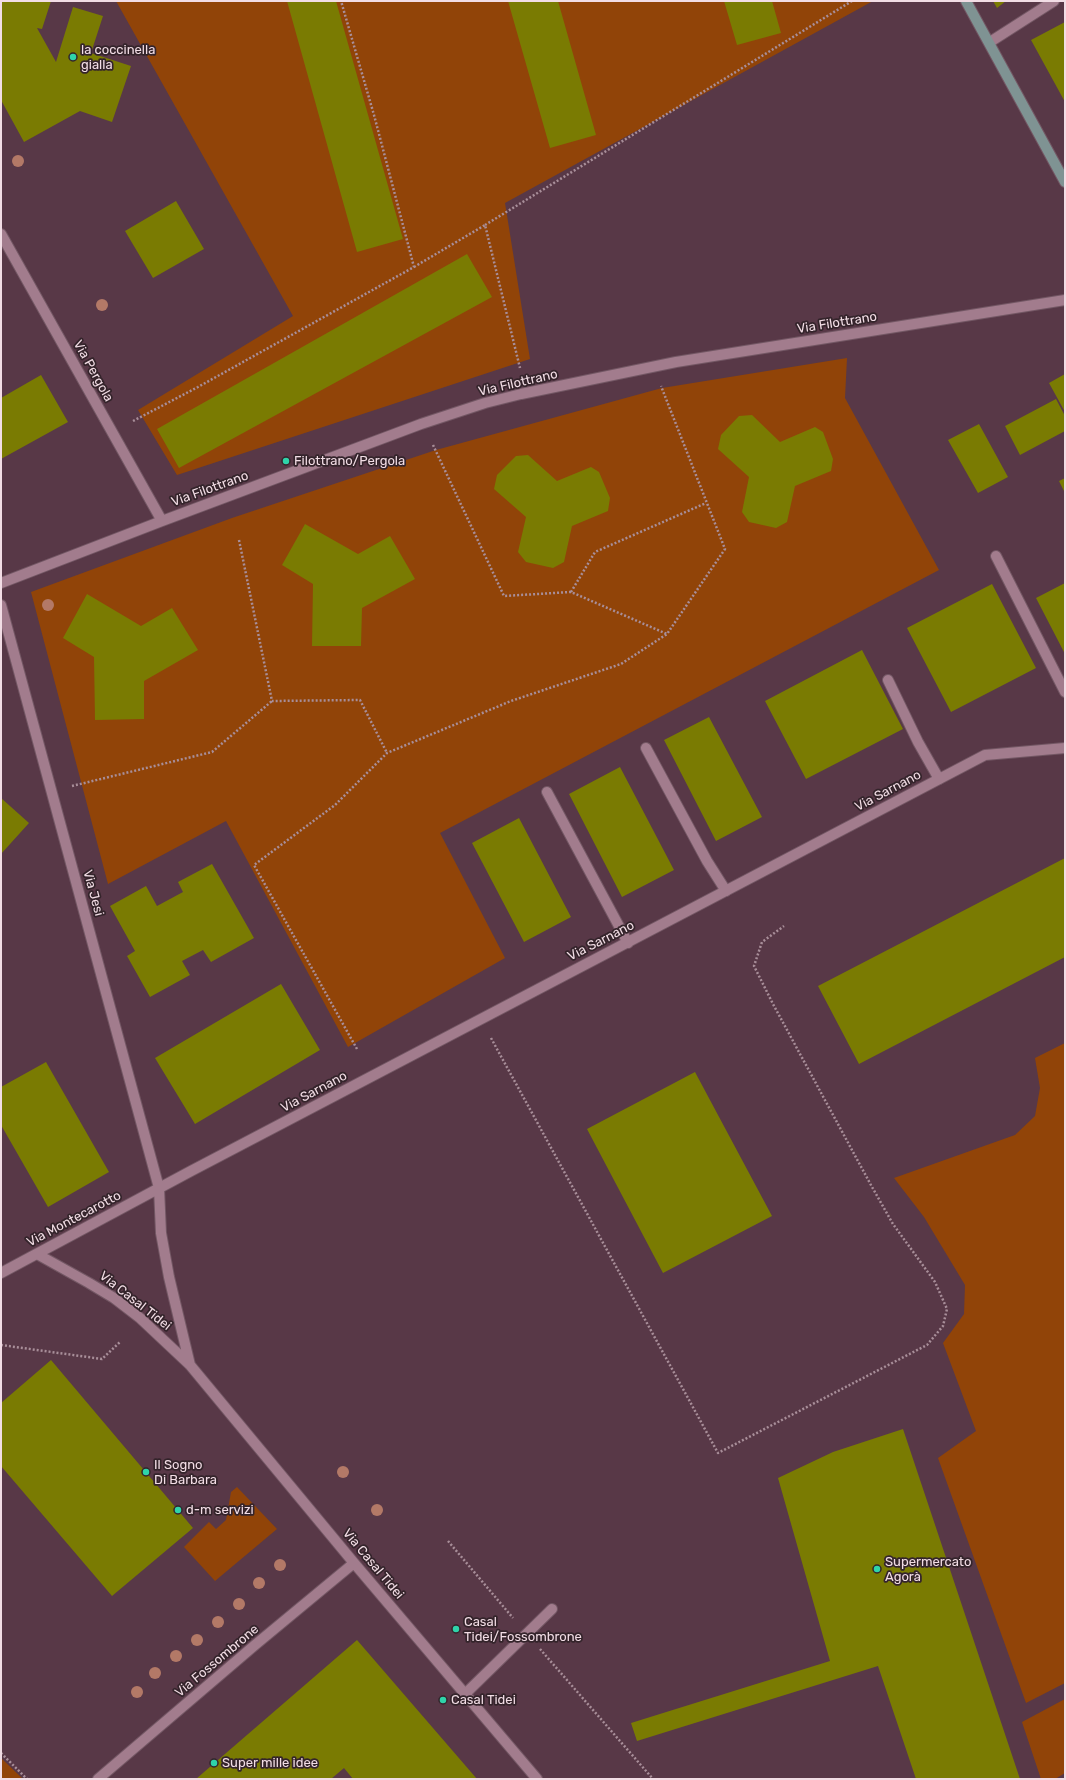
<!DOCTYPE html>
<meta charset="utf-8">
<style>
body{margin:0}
#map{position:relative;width:1066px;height:1780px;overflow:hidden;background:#583847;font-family:Rubik,sans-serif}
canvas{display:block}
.frame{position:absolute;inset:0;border:2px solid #f2dde5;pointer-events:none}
</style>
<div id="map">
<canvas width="1066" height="1780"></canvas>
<div class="frame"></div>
</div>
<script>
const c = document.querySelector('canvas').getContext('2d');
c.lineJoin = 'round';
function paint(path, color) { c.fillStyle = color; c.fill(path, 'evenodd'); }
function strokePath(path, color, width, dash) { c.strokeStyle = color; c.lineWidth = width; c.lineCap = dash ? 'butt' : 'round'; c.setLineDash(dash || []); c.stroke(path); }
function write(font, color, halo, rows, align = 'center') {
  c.font = font + ' Rubik,sans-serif'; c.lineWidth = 3.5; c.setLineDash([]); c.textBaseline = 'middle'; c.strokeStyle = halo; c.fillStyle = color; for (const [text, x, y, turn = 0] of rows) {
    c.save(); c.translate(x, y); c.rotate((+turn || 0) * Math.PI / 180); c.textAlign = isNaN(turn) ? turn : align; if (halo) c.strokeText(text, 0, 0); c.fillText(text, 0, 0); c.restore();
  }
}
paint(new Path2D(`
 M116 1H873L505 203 530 359 177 475 138 410 293 316Z
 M847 358 845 398 939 570 440 833 505 958 348 1047 226 821 108 884 31 592 232 518 436 450 662 388Z
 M1065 1043V1683L1026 1703 938 1458 976 1431 943 1343 964 1314 965 1285 924 1217 894 1178 1015 1135 1035 1116 1040 1088 1035 1058Z
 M237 1487 277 1529 215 1581 184 1547 209 1522 216 1529 226 1520 231 1492Z
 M1065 1699V1773L1055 1779H1041L1022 1722Z
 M1 1758 23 1779H1Z`), '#914408');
paint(new Path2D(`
 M1 1H51L42 29 37 28 56 62 73 7 103 16 91 53 131 66 112 122 80 111 24 142 1 100Z
 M287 1H336L403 239 357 252Z
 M508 1H558L596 135 550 148Z
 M724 1H772L781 33 737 45Z
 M993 1H1006L997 8Z
 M1065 22V102L1031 40Z
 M176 201 204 249 153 278 125 231Z
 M467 254 492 297 179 468 157 429Z
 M1065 374V412L1049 383Z
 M41 375 68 422 1 459V398Z
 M1056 399 1065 416V431L1020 455 1005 426Z
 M752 415 780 442 815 427 823 432 833 459 831 471 795 486 787 522 776 528 749 522 742 512 749 477 718 449 721 435 739 416Z
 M979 424 1008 477 978 493 948 440Z
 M528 455 557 481 591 467 599 472 610 498 608 511 572 526 564 562 553 568 526 562 518 552 526 517 494 489 497 475 516 456Z
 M1065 478V493L1059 481Z
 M305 524 358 554 390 536 415 579 362 608 361 646H312L313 584 282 565Z
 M1065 583V654L1036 598Z
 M992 584 1036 668 951 712 907 628Z
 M87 594 141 626 172 608 198 650 144 681V719L95 720 94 657 63 638Z
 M862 650 903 729 806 779 765 701Z
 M709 717 762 817 716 841 664 740Z
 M620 767 674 870 622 897 569 794Z
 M1 798 29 823 1 854Z
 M519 818 571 917 524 942 472 843Z
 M1065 858V957L859 1064 818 986Z
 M212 864 254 938 211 962 203 950 182 961 190 975 150 997 127 956 135 951 110 906 146 886 157 906 183 892 178 882Z
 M281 984 320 1050 195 1124 155 1058Z
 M46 1062 109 1172 48 1207 1 1125V1087Z
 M695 1072 772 1216 663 1273 587 1129Z
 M51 1360 193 1528 112 1596 1 1466V1403Z
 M903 1429 1020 1779H916L878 1666 637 1741 631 1723 830 1661 778 1478 833 1452Z
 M357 1640 477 1779H353L344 1768 331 1779H196Z`), '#7a7b02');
const lane = new Path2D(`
 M996 556 1065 692
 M888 680 918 742 939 779
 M646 748 707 861 726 891
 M547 792 628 943
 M465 1694 552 1609`);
const street = new Path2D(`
 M990 42 1054 1
 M1 234 162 521
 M1 583 162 521 421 424 485 403 521 394 676 362 1065 300
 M1 605 159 1188 161 1233 169 1277 190 1365
 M37 1254 89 1283 114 1298 140 1318 190 1365 354 1563 537 1779
 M1 1273 191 1171 985 755 1065 748
 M98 1779 255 1645 354 1563`);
const secondary = new Path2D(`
 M966 1 1065 182`);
strokePath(lane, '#735764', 12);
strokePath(street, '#735764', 12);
strokePath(secondary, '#735764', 12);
strokePath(new Path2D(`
 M485 225 852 1
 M414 267 485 225 520 368
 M133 421 198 387 414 267 374 115 341 1
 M433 445 504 596 571 592 667 634
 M239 540 272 701 360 700 387 753
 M571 592 595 552 706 503
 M72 786 212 752 272 701
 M491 1038 718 1453 927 1345 943 1326 947 1309 935 1282 893 1224 872 1187 773 1004 754 966 762 942 784 926
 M357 1049 254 865 335 805 387 753 511 701 621 664 667 634 725 549 661 386
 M1 1345 102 1359 120 1342
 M448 1541 513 1618
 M540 1649 653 1779
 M1 1753 27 1779`), '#a88e99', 2.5, [2, 2]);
strokePath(lane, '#a27c8d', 10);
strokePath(street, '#a27c8d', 10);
strokePath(secondary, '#7f9393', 10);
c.fillStyle = '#b37967';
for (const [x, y] of [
 [18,161],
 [102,305],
 [48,605],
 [343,1472],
 [377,1510],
 [280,1565],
 [259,1583],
 [239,1604],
 [218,1622],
 [197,1640],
 [176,1656],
 [155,1673],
 [137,1692]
]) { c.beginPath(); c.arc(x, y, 6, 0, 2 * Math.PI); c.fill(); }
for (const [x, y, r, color] of [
 [73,57,4,"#2fd4aa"],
 [286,461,4,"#2fd4aa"],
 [146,1472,4,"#2fd4aa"],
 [178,1510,4,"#2fd4aa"],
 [877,1569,4,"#2fd4aa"],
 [456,1629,4,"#2fd4aa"],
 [443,1700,4,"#2fd4aa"],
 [214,1763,4,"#2fd4aa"]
]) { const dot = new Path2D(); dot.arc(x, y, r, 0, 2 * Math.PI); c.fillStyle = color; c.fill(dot); strokePath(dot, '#34242b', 1.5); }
write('13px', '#f2dde5', '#34242b', [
 ["la coccinella",81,50],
 ["gialla",81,65],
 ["Filottrano/Pergola",294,461],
 ["Il Sogno",154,1465],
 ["Di Barbara",154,1480],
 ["d-m servizi",186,1510],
 ["Supermercato",885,1562],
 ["Agorà",885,1577],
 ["Casal",464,1622],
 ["Tidei/Fossombrone",464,1637],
 ["Casal Tidei",451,1700],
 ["Super mille idee",222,1763]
], 'left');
write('13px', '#f2dde5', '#34242b', [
 ["Via Filottrano",837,323,-9],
 ["Via Pergola",93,371,61],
 ["Via Filottrano",518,383,-13],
 ["Via Filottrano",210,489,-20],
 ["Via Sarnano",888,791,-28],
 ["Via Jesi",93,893,75],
 ["Via Sarnano",601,941,-27],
 ["Via Sarnano",314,1092,-28],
 ["Via Montecarotto",74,1219,-28],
 ["Via Casal Tidei",135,1301,38],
 ["Via Casal Tidei",373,1564,50],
 ["Via Fossombrone",217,1661,-40]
]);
</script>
